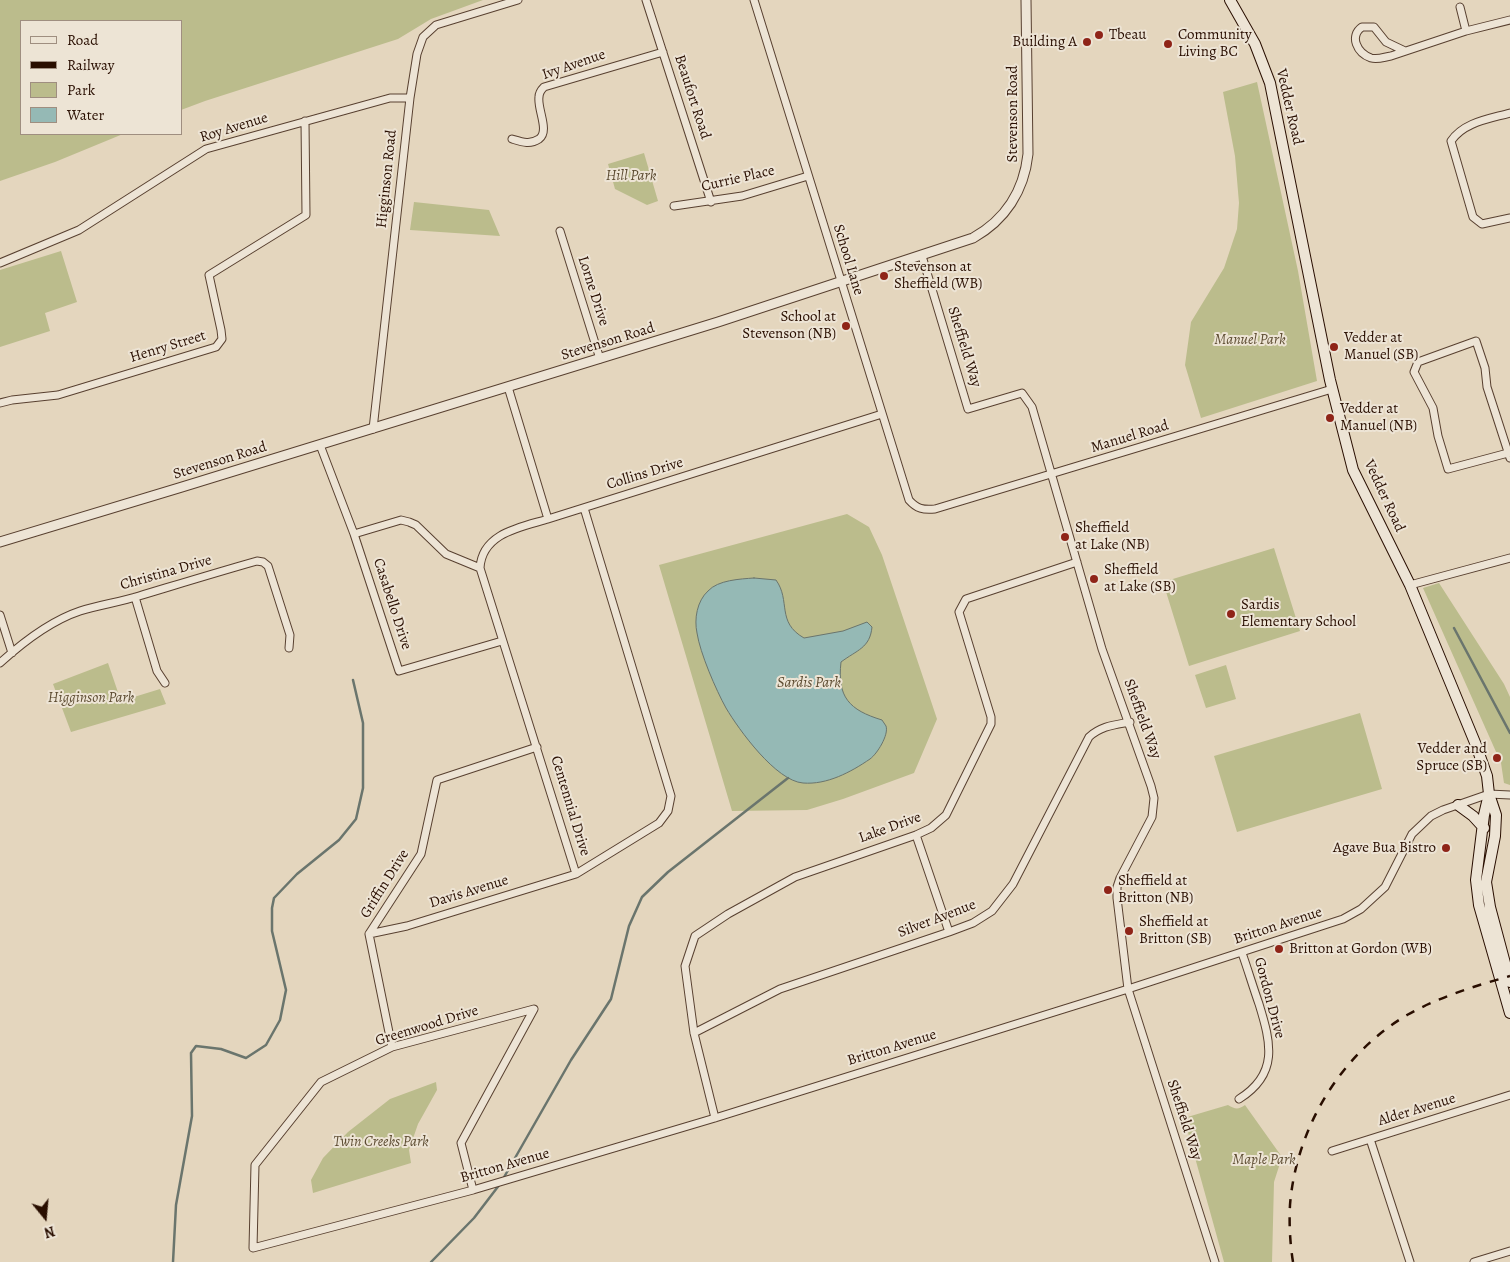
<!DOCTYPE html>
<style>
body{margin:0}
#map{position:relative;width:1510px;height:1262px;overflow:hidden;background:#e4d6be;font-family:Alegreya,serif}
canvas{display:block}
.legend{position:absolute;left:20px;top:20px;width:162px;height:115px;box-sizing:border-box;background:#ede4d5;border:1px solid #9f8e80;margin:0;padding:6px 9px;list-style:none;font-size:15px;color:#290e00}
.legend li{display:flex;align-items:center;gap:10px;height:25px}
.legend b{width:25px;border:1px solid #9f8e80}
.north{position:absolute;left:20px;top:1192px;width:50px;height:50px;-webkit-text-stroke:4px #ede4d5;paint-order:stroke;rotate:163deg;font-size:14px;font-weight:700;line-height:20px;text-align:center;color:#290e00}
.north::after{content:'';display:block;margin:auto;width:18px;height:22px;background:#290e00;clip-path:polygon(50% 0,100% 100%,50% 72%,0 100%)}
</style>
<div id="map">
<canvas width="1510" height="1262"></canvas>
<ul class="legend">
<li><b style="height:6px;background:#ede4d5"></b>Road</li>
<li><b style="height:6px;background:#290e00"></b>Railway</li>
<li><b style="height:14px;background:#bbbc8c"></b>Park</li>
<li><b style="height:14px;background:#95b9b5"></b>Water</li>
</ul>
<div class="north">N</div>
</div>
<script>
const c = document.querySelector('canvas').getContext('2d');
c.lineJoin = 'round';
function paint(path, color) { c.fillStyle = color; c.fill(path, 'evenodd'); }
function strokePath(path, color, width, dash) { c.strokeStyle = color; c.lineWidth = width; c.lineCap = dash ? 'butt' : 'round'; c.setLineDash(dash || []); c.stroke(path); }
function write(font, color, halo, rows, align = 'center') {
  c.font = font + ' Alegreya,serif'; c.lineWidth = 4; c.setLineDash([]); c.textBaseline = 'middle'; c.strokeStyle = halo; c.fillStyle = color; for (const [text, x, y, turn = 0] of rows) {
    c.save(); c.translate(x, y); c.rotate((+turn || 0) * Math.PI / 180); c.textAlign = isNaN(turn) ? turn : align; if (halo) c.strokeText(text, 0, 0); c.fillText(text, 0, 0); c.restore();
  }
}
paint(new Path2D(`
 M0 0H483L431 19 398 39 205 101 181 110V21H21V134H123L55 162 0 181Z
 M1257 82 1298 271 1317 381 1201 418 1185 365 1191 322 1224 268 1237 229 1239 203 1235 156 1223 92Z
 M644 153 658 201 647 205 615 189 608 164Z
 M414 202 489 210 500 236 410 230Z
 M61 251 77 302 45 313 50 331 0 347V270Z
 M847 514 869 527 882 555 937 719 914 773 843 799 807 810 732 811 659 565Z
 M1274 548 1300 631 1189 666 1163 582Z
 M1439 583 1504 684 1510 697V785L1504 783 1501 763 1423 588Z
 M108 663 121 701 160 689 166 704 71 732 53 684Z
 M1226 665 1236 699 1206 708 1195 675Z
 M1360 713 1382 789 1237 832 1214 756Z
 M436 1082 437 1090 418 1124 409 1150 411 1163 313 1193 311 1180 323 1158 348 1132 390 1099Z
 M1228 1105C1235 1109 1238 1110 1245 1105L1282 1157 1274 1182 1272 1262H1224L1184 1118Z`), '#bbbc8c');
const water = new Path2D(`
 M754 578 776 580C791 601 776 622 804 638L843 631 867 622 872 627C870 648 857 650 841 662 837 697 849 710 882 720 883 722 885 724 886 726 889 735 877 754 870 759 851 772 827 785 803 783 776 781 739 730 726 708 716 690 700 653 697 633 694 619 697 601 708 591 718 580 740 579 754 578Z`);
paint(water, '#95b9b5');
strokePath(water, '#6a756d', 1);
strokePath(new Path2D(`
 M1454 628 1510 733
 M503 1179 571 1060 611 999 629 926 642 897 668 872 788 778
 M173 1262 176 1205 192 1116 191 1053 196 1046 221 1049 246 1058 266 1045 280 1020 286 990 272 931V908L274 898 297 874 339 840 356 819 363 788V723L353 680
 M431 1262 474 1218 500 1184`), '#6a756d', 2.5);
const minor = new Path2D(`
 M646 0 711 202
 M754 0 909 500C917 509 923 510 935 509L1332 389
 M1460 7 1466 31
 M1405 51 1386 42 1374 27H1362C1349 36 1357 53 1371 58 1378 60 1384 57 1391 56L1466 31 1510 20
 M1510 113C1489 119 1464 122 1451 141L1473 217 1482 224 1510 218
 M512 139C522 142 530 145 539 139 550 131 537 109 539 97 539 93 541 90 544 87L663 52
 M674 206 742 196 808 176
 M560 231 600 359
 M922 256 968 409 1022 393 1032 407 1102 649 1151 786 1154 798 1152 817 1120 878 1117 887V898L1128 989 1215 1262
 M0 263 79 230 206 149 390 98H410
 M508 387 548 519 882 414
 M0 403 12 400 58 395 216 347 222 339 221 330 209 275 306 215 305 121
 M373 429 410 98 417 54 423 37 436 25 518 0
 M320 445 354 534 399 671 502 641
 M1508 453 1448 469 1438 436 1433 408 1414 372 1418 362 1476 341 1485 368 1487 387 1510 458
 M548 519C521 527 482 533 480 568L576 874 659 823 668 811 671 796 584 508
 M354 534 401 520 409 522 416 525 446 554 480 568
 M1410 585 1510 558
 M135 597 157 671 165 683
 M0 615 12 653
 M0 663C22 643 50 621 80 611 99 605 120 602 139 596 179 584 218 572 257 561L263 562 268 566 290 635 289 648
 M916 835 949 932
 M369 934 407 926 576 874
 M694 1033 780 989 949 932 973 923 992 911 1013 884 1089 737C1101 726 1114 725 1130 722
 M392 1047 369 934 421 854 437 780 537 747
 M1239 1099C1279 1074 1271 1043 1259 1004 1253 987 1248 970 1242 953
 M715 1118 694 1033 685 966 695 936 728 914 795 877 916 835 931 828 946 815 991 724V717L959 612 966 599 1077 562
 M1370 1139 1410 1262
 M1332 1151 1510 1095
 M473 1190 461 1143 534 1009 392 1047 321 1082 255 1165 253 1248 473 1190 715 1118 1128 989 1343 919 1361 909 1385 887 1412 834 1431 816 1443 810 1489 794 1510 795
 M1474 1262 1510 1251`);
const tertiary = new Path2D(`
 M0 542 182 487 718 322 973 238C1005 220 1024 191 1028 154L1026 0`);
const secondary = new Path2D(`
 M1230 0 1255 44 1270 83 1330 380 1353 470 1410 585 1476 745 1487 776 1489 794 1496 815 1495 836 1486 882 1490 907 1510 982
 M1489 794 1484 815 1476 880 1479 905 1510 1013
 M1458 805 1473 816 1484 828`);
strokePath(minor, '#584030', 9);
strokePath(tertiary, '#584030', 11);
strokePath(secondary, '#290e00', 12);
strokePath(minor, '#ede4d5', 7);
strokePath(tertiary, '#ede4d5', 9);
strokePath(secondary, '#ede4d5', 10);
strokePath(new Path2D(`
 M1293 1262C1290 1243 1289 1224 1290 1205 1296 1128 1341 1054 1407 1015 1439 997 1475 986 1510 976`), '#290e00', 2.5, [9, 9]);
for (const [x, y, r, color] of [
 [1099,35,5,"#8f2418"],
 [1087,42,5,"#8f2418"],
 [1168,44,5,"#8f2418"],
 [884,276,5,"#8f2418"],
 [846,326,5,"#8f2418"],
 [1334,347,5,"#8f2418"],
 [1330,418,5,"#8f2418"],
 [1065,537,5,"#8f2418"],
 [1094,579,5,"#8f2418"],
 [1231,614,5,"#8f2418"],
 [1497,758,5,"#8f2418"],
 [1446,848,5,"#8f2418"],
 [1108,890,5,"#8f2418"],
 [1129,931,5,"#8f2418"],
 [1279,949,5,"#8f2418"]
]) { const dot = new Path2D(); dot.arc(x, y, r, 0, 2 * Math.PI); c.fillStyle = color; c.fill(dot); strokePath(dot, '#ede4d5', 2); }
write('15px', '#290e00', '#ede4d5', [
 ["Tbeau",1109,35],
 ["Community",1178,35],
 ["Living BC",1178,52],
 ["Building A",1077,42,"right"],
 ["Stevenson at",894,267],
 ["Sheffield (WB)",894,284],
 ["School at",836,317,"right"],
 ["Stevenson (NB)",836,334,"right"],
 ["Vedder at",1344,338],
 ["Manuel (SB)",1344,355],
 ["Vedder at",1340,409],
 ["Manuel (NB)",1340,426],
 ["Sheffield",1075,528],
 ["at Lake (NB)",1075,545],
 ["Sheffield",1104,570],
 ["at Lake (SB)",1104,587],
 ["Sardis",1241,605],
 ["Elementary School",1241,622],
 ["Vedder and",1487,749,"right"],
 ["Spruce (SB)",1487,766,"right"],
 ["Agave Bua Bistro",1436,848,"right"],
 ["Sheffield at",1118,881],
 ["Britton (NB)",1118,898],
 ["Sheffield at",1139,922],
 ["Britton (SB)",1139,939],
 ["Britton at Gordon (WB)",1289,949]
], 'left');
write('15px', '#290e00', '#ede4d5', [
 ["Ivy Avenue",574,65,-19],
 ["Beaufort Road",692,97,72],
 ["Vedder Road",1289,107,77],
 ["Stevenson Road",1013,114,-90],
 ["Roy Avenue",234,128,-17],
 ["Higginson Road",387,179,-84],
 ["Currie Place",738,179,-13],
 ["School Lane",848,260,73],
 ["Lorne Drive",593,291,72],
 ["Stevenson Road",608,342,-17],
 ["Henry Street",168,347,-17],
 ["Sheffield Way",964,347,73],
 ["Manuel Road",1130,437,-17],
 ["Stevenson Road",220,461,-17],
 ["Collins Drive",645,474,-17],
 ["Vedder Road",1384,496,65],
 ["Christina Drive",166,573,-16],
 ["Casabello Drive",392,604,72],
 ["Sheffield Way",1142,719,70],
 ["Centennial Drive",570,806,73],
 ["Lake Drive",890,828,-20],
 ["Griffin Drive",385,884,-58],
 ["Davis Avenue",469,892,-17],
 ["Silver Avenue",937,919,-21],
 ["Britton Avenue",1278,926,-18],
 ["Gordon Drive",1269,998,75],
 ["Greenwood Drive",427,1026,-17],
 ["Britton Avenue",892,1048,-17],
 ["Alder Avenue",1417,1110,-17],
 ["Sheffield Way",1184,1120,72],
 ["Britton Avenue",505,1166,-16]
]);
write('italic 15px', '#5c4b31', '#ede4d5', [
 ["Hill Park",631,176],
 ["Manuel Park",1250,340],
 ["Sardis Park",809,683],
 ["Higginson Park",91,698],
 ["Twin Creeks Park",381,1142],
 ["Maple Park",1264,1160]
]);
</script>
